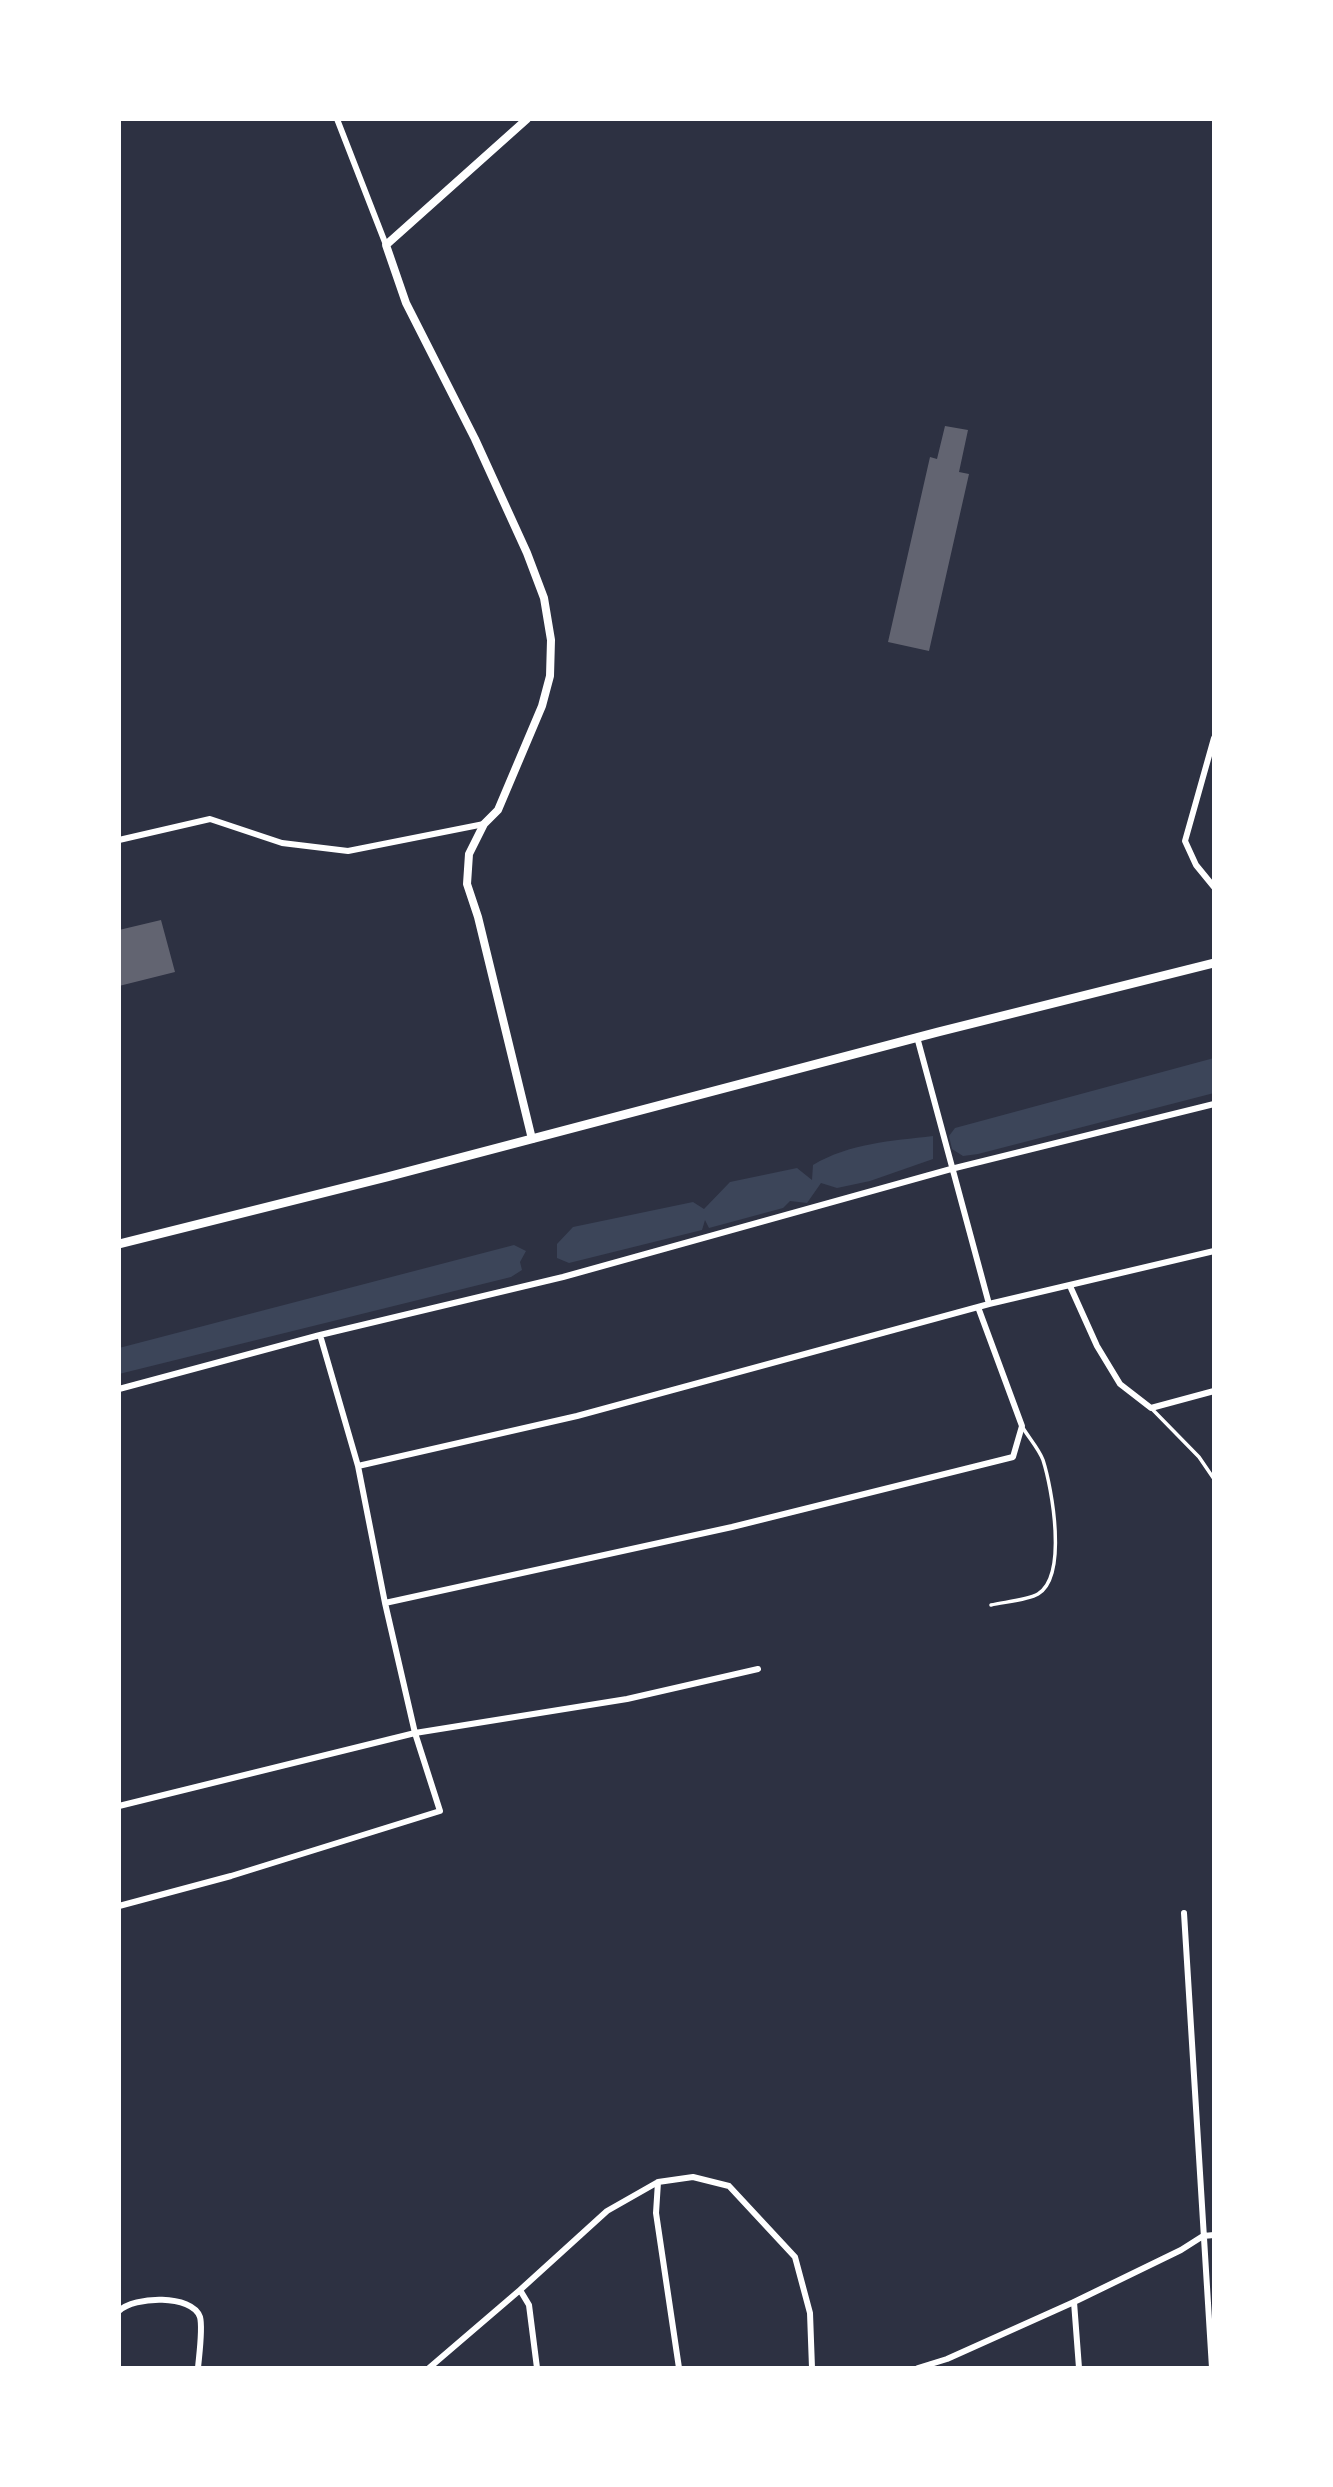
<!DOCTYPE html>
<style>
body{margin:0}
#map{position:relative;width:1333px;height:2487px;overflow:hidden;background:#2d3142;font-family:"Nunito Sans",sans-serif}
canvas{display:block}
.frame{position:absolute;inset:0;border:121px solid #fff;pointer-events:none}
</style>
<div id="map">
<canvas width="1333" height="2487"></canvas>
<div class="frame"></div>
</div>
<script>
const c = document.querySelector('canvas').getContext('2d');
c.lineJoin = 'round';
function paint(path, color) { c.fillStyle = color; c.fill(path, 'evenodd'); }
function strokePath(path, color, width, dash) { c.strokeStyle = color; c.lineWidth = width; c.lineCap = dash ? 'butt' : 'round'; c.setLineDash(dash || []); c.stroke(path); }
paint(new Path2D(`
 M1214 1058V1093L978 1154 963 1156 952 1149 949 1136 955 1128Z
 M933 1136V1159L870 1181 837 1188 821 1183 807 1203 790 1201 783 1208 709 1228 705 1220 702 1230 569 1263 557 1258V1244L573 1227 693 1202 704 1209 730 1182 797 1168 812 1180 813 1165C850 1143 891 1141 933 1136Z
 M514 1245 526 1251 520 1262 522 1270 511 1277 119 1374V1348Z`), '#3c4559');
paint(new Path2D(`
 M945 426 968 430 959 472 969 474 929 651 888 642 930 457 937 459Z
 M161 920 175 972 119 986V930Z`), '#626471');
strokePath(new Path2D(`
 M1152 1409 1199 1457 1214 1479
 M991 1605C1004 1602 1028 1600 1038 1594 1068 1576 1052 1488 1043 1460 1039 1449 1029 1438 1023 1428`), '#fff', 3.5);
strokePath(new Path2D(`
 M337 119 386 245
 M1214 738 1185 841 1196 865 1214 887
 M119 840 210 819 282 843 348 851 484 824
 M917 1037 989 1304
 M1070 1286 1097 1346 1120 1384 1151 1408 1214 1391
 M119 1389 320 1335 563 1277 951 1169 1214 1104
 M358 1466 577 1416 989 1304 1214 1251
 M385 1603 732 1527 1013 1457 1022 1426 978 1307
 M119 1806 415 1733 627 1699 758 1669
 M119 1906 231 1876 440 1811 415 1733 385 1603 358 1466 320 1335
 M1184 1913 1212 2368
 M658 2182 656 2213 679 2368
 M520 2290 529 2305 537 2368
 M1074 2302 1079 2368
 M119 2311C134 2296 192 2294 200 2317 203 2328 199 2356 198 2368
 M429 2368 520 2290 607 2211 658 2182 693 2177 729 2186 795 2257 810 2313 812 2368
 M918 2368 947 2359 1074 2302 1181 2250 1203 2236 1214 2235`), '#fff', 6);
strokePath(new Path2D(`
 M527 119 386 245 406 303 475 439 527 553 544 598 551 640 550 676 542 706 498 810 484 824 469 854 467 884 478 917 532 1139`), '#fff', 8);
strokePath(new Path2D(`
 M119 1244 387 1177 938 1032 1214 963`), '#fff', 9);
</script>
